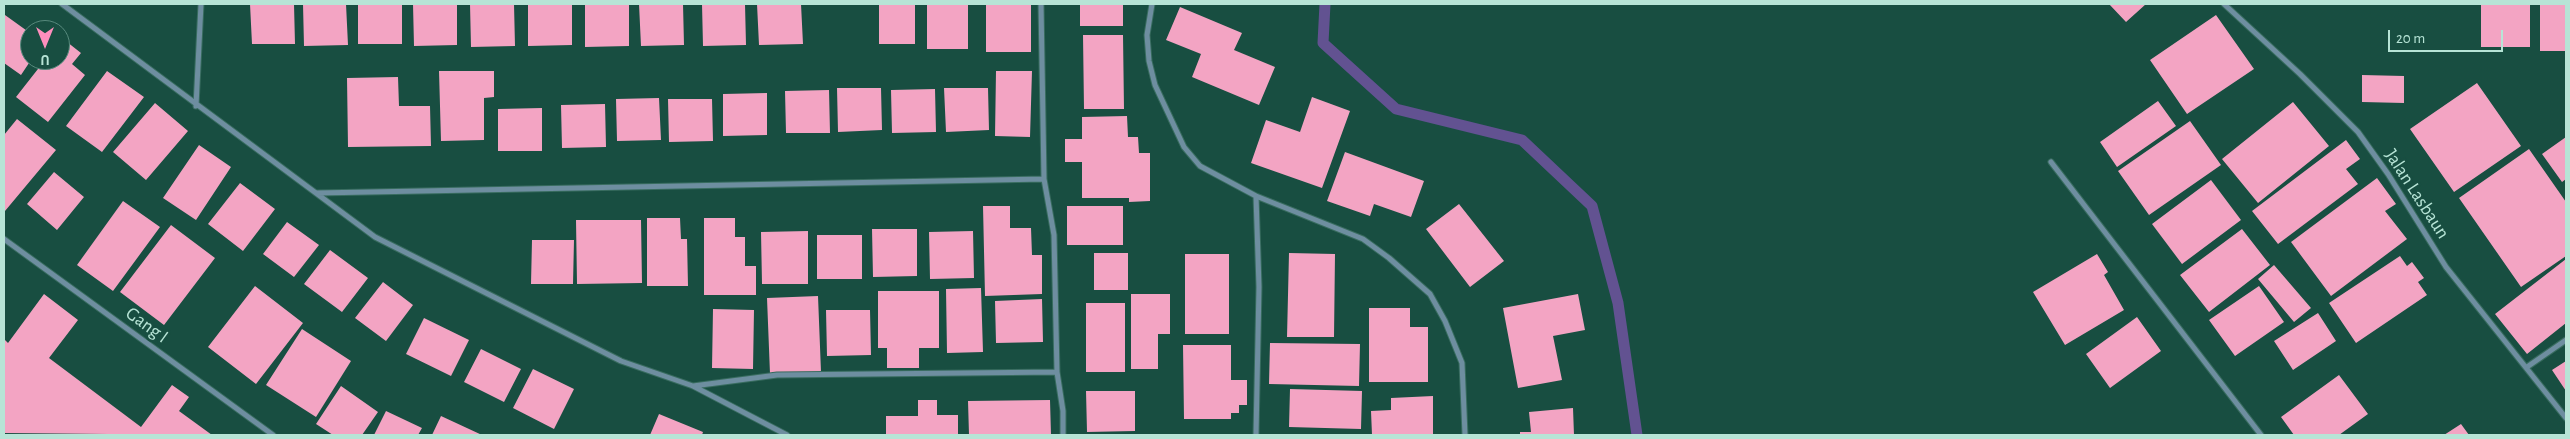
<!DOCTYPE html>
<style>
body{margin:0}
#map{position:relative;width:2570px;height:439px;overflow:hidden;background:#184e41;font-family:"Alegreya Sans",sans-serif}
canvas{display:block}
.frame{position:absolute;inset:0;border:5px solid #b7e4d6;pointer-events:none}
.north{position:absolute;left:20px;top:20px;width:50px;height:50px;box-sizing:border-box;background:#184e41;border:1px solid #588a7d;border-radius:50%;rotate:180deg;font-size:14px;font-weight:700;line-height:20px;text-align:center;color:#b7e4d6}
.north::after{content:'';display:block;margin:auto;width:18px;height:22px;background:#fe8ebd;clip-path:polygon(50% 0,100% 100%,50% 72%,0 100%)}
.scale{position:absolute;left:2388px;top:30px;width:115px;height:22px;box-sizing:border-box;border:2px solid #b7e4d6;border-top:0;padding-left:6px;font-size:15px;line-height:18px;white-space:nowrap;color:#b7e4d6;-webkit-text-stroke:4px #184e41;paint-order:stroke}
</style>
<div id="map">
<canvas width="2570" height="439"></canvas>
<div class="frame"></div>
<div class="north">U</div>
<div class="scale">20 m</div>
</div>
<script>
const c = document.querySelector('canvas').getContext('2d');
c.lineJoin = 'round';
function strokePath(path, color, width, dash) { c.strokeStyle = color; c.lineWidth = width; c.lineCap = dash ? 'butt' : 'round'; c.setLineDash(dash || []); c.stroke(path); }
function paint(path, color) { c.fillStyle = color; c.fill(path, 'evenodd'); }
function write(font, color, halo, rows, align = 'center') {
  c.font = font + ' "Alegreya Sans",sans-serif'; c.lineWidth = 5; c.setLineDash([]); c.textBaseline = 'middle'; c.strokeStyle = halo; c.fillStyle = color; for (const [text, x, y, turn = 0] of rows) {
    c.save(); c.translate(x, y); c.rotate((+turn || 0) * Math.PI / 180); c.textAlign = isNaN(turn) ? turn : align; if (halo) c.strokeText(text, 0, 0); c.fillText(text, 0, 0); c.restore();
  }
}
strokePath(new Path2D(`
 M1325 4 1323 43 1396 109 1522 140 1592 206 1618 303 1637 435`), '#625291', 11);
paint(new Path2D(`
 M250 4H294L295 44H252Z
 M303 4H346L348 45 304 46Z
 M358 4H402V44H358Z
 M413 4H457V45L414 46Z
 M470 4H514L515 46 471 47Z
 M528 4H572V45L528 46Z
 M585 4H629V46L585 47Z
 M639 4H683L684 45 641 46Z
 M702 4H745L746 45 703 46Z
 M757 4H801L803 44 759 45Z
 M879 4H915V44H879Z
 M927 4H968V49H927Z
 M986 4H1031V52H986Z
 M1080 4H1123V26H1080Z
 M2109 4H2146L2126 22Z
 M2481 4H2530V47H2481Z
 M2540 4H2566V51H2540Z
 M1180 7 1242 33 1234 50 1275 67 1259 105 1192 77 1201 54 1166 40Z
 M5 15 30 33 31 60 21 75 4 63Z
 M2216 15 2254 69 2187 114 2150 60Z
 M1083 35H1123L1124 109H1084Z
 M62 38 81 53 72 64 85 75 48 122 16 97 45 60H60Z
 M107 71 144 97 102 152 66 126Z
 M439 71H494V97L484 98V140L441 141Z
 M996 71H1032L1030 137 995 136Z
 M2362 75 2404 76V103L2362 102Z
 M398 77 399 106H430L431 146 348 147 347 78Z
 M2477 83 2521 146 2454 192 2410 129Z
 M837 88H881L882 130 838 132Z
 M944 88H988L989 130 946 132Z
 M935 89 936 132 892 133 891 90Z
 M829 90 830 133H786L785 91Z
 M767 93V135L723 136V94Z
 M1312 97 1350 111 1322 188 1251 163 1266 120 1300 132Z
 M659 98 661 140 617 141 616 99Z
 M668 99H712L713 141 669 142Z
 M2158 101 2176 126 2117 167 2100 142Z
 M2293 102 2329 146 2258 203 2222 159Z
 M155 103 188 131 146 180 113 152Z
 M605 104 606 147 562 148 561 105Z
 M542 108V151H498V109Z
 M1127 116 1128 137H1138L1139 153H1150V201L1129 202V198H1082V162H1065V139H1082V117Z
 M17 119 56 150 5 211 4 135Z
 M2190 121 2221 165 2149 215 2118 171Z
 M2566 137V179L2562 182 2542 154Z
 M2346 140 2360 159 2346 169 2358 184 2278 244 2252 211Z
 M199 145 231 167 196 220 163 198Z
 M2529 149 2566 202V256L2521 287 2459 198Z
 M1345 152 1424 181 1411 217 1374 204 1370 216 1327 201Z
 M54 172 84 197 57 230 27 204Z
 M2377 178 2396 204 2385 211 2407 239 2331 296 2291 242Z
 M2211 180 2241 220 2182 264 2152 224Z
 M240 183 275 209 243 251 208 224Z
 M123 201 160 227 113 291 77 265Z
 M1459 204 1504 261 1470 287 1426 229Z
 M983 206H1010V228H1031L1032 255H1042V294L985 296Z
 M1067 206H1123V245H1067Z
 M647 218H680L681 239H687L688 286H647Z
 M704 218H735V237H745V266H756V295H704Z
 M576 220H641L642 283 577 284Z
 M287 222 319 245 294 277 263 254Z
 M171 225 215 258 164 325 120 292Z
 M872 229H917V276L873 277Z
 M2242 229 2270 265 2209 312 2180 275Z
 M808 231V284H762L761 232Z
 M973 231 974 278 930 279 929 232Z
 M817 235H862V279H817Z
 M532 240H574L573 284H531Z
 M330 250 368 278 342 312 304 284Z
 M1094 253H1128V290H1094Z
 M1289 253 1335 254 1334 337H1287Z
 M1185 254H1229V334H1185Z
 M2097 254 2108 272 2104 275 2124 310 2065 345 2033 292Z
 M2400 256 2407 266 2412 262 2424 278 2418 282 2427 295 2356 343 2329 303Z
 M2566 259V323L2527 354 2495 314Z
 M2274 265 2311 308 2294 322 2258 279Z
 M383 282 413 305 386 341 355 318Z
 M255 286 303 323 256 384 208 347Z
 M2259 286 2284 322 2235 356 2209 320Z
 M981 288 983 352 947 353 946 289Z
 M878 291H939V348H919V368H887V348H878Z
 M44 294 78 320 49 358 141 427 172 385 189 397 179 411 212 435 4 433V339L8 343Z
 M1131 294H1170V334H1158V369H1131Z
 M1578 294 1585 330 1553 336 1562 380 1518 388 1503 308Z
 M818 296 821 372 770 374 767 298Z
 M1042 299 1043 342 996 343 995 301Z
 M1086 303H1125V372H1086Z
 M1369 308H1410V327H1428V382H1369Z
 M713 309 754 310 753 369 712 368Z
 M826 310H870L871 355 827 356Z
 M2318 313 2336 341 2293 370 2274 341Z
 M2137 317 2161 351 2110 388 2086 354Z
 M424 318 469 340 451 376 406 354Z
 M302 329 351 361 316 417 266 385Z
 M1270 343 1360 344 1359 386 1269 384Z
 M1183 345H1231V380H1247V405H1239V413H1231V419H1184Z
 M481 349 521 369 504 402 464 382Z
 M2566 361V391L2552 370Z
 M533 369 574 389 554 429 513 408Z
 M2339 375 2368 414 2339 435H2294L2281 417Z
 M341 386 378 412 362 435H333L316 424Z
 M1290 389 1362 391 1361 429 1289 427Z
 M1086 391H1135V431L1087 432Z
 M1433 396V435H1372L1371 411 1391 410V398Z
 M918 400H937V415H958V435H886V416H918Z
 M1050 400 1051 435H969L968 401Z
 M1573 408 1574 435H1520V432H1531L1529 412Z
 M386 411 422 428 418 435H374Z
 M659 414 703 432 702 435H650Z
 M441 416 482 435H432Z
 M2461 424 2469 435H2444Z`), '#f3a4c3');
const minor = new Path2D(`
 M62 4 375 237 621 361 693 386 787 435
 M1041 4 1044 179 1054 235 1057 372 1063 411V435
 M1152 4 1147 35 1149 61 1155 85 1184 147 1200 166 1256 196 1363 239 1389 258 1430 294 1445 321 1462 363 1465 435
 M2224 4 2300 74 2358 132 2388 174 2446 267 2566 418
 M196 106 201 4
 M2051 162 2261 435
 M317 193 1044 179
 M1256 196 1259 287 1256 435
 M4 239 273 435
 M2527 367 2566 340
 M693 386 777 375 1057 372`);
strokePath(minor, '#386c5f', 7);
strokePath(minor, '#6e8ea0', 5);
write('19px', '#b7e4d6', '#184e41', [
 ["Jalan Lasbaun",2417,194,57],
 ["Gang I",147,325,36]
]);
</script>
